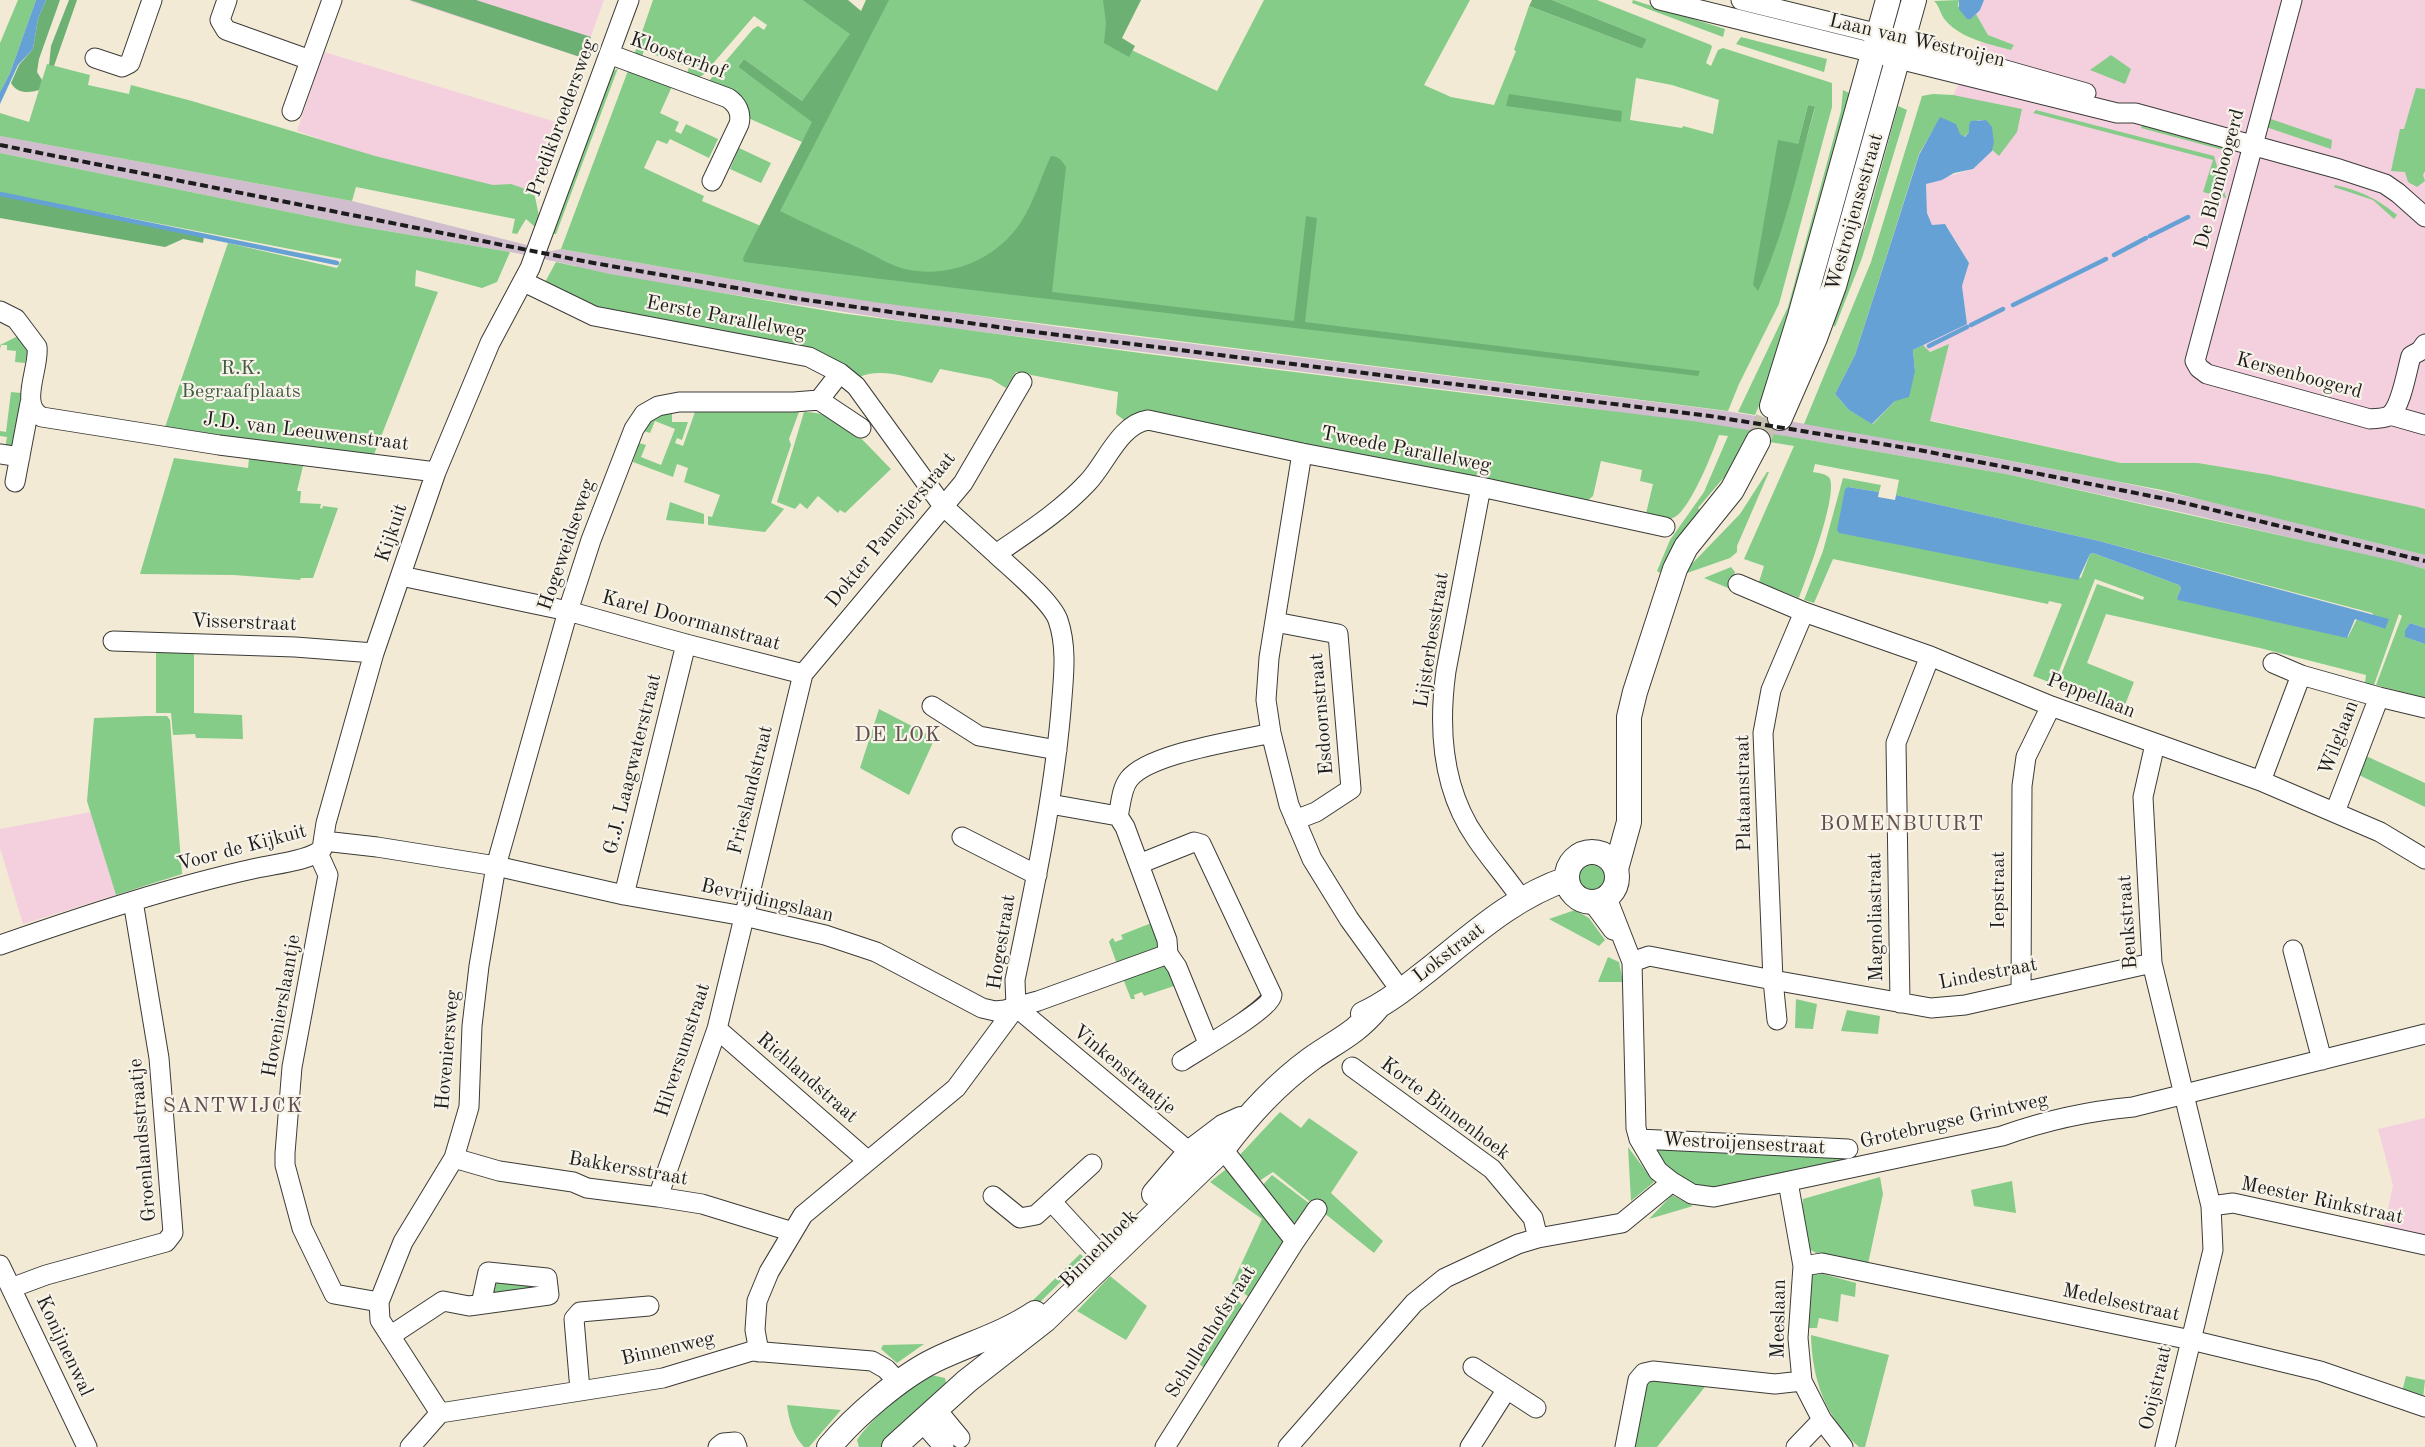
<!DOCTYPE html>
<style>
body{margin:0}
canvas{display:block;background:#f2ead4}
</style>
<canvas width="2425" height="1447"></canvas>
<script>
const c = document.querySelector('canvas').getContext('2d');
c.lineJoin = 'round';
function paint(path, color) { c.fillStyle = color; c.fill(path, 'evenodd'); }
function strokePath(path, color, width, dash) { c.strokeStyle = color; c.lineWidth = width; c.lineCap = dash ? 'butt' : 'round'; c.setLineDash(dash || []); c.stroke(path); }
function write(font, color, halo, rows, align = 'center') {
  c.font = font + ' "Old Standard TT",serif'; c.lineWidth = 4.5; c.setLineDash([]); c.textBaseline = 'middle'; c.strokeStyle = halo; c.fillStyle = color; for (const [text, x, y, turn = 0] of rows) {
    c.save(); c.translate(x, y); c.rotate((+turn || 0) * Math.PI / 180); c.textAlign = isNaN(turn) ? turn : align; if (halo) c.strokeText(text, 0, 0); c.fillText(text, 0, 0); c.restore();
  }
}
paint(new Path2D(`
 M410 0H604L583 58 409 1Z
 M1984 0H2425V509L2270 475 2198 463H2122L1929 420 1948 345 1929 352 1923 345 1967 323 1962 286 1969 263 1947 226 1932 225 1927 213 1926 183 1973 169 1992 151V127L1985 120H1978L1965 137 1960 134 1950 109 1953 95 1981 42 2011 50 2014 45 1988 35 1976 14Z
 M324 52 559 123 534 192 501 188 375 158 297 131Z
 M91 812 116 895 23 924 0 848V829Z
 M2425 1118V1237L2384 1228 2393 1185 2378 1129Z`), '#f4cfde');
paint(new Path2D(`
 M0 136 352 201 551 251 561 249 787 289 1059 327 1725 411 1862 433 2110 480 2212 502 2425 555V569L2185 513 2006 474 1798 438 1538 401 935 326 652 282 577 268 576 266 516 253 352 225 0 153Z`), '#d0bdce');
paint(new Path2D(`
 M18 0H36L10 73 0 92V43Z
 M653 0H802L851 34 802 101 744 59 738 67 813 122 802 142 746 117 708 82 753 29 758 26 764 30 767 25 754 16 703 75 698 78 686 77 689 67 644 51 640 61 633 58Z
 M875 0H1137L1117 43 1217 91 1264 0H1470L1424 85 1451 97 1494 105 1516 51 1514 50 1529 6 1642 49 1647 39 1552 0H1597L1711 45 1712 47 1706 63 1711 66 1718 50 1723 48 1832 83V107L1779 304 1739 384 1728 411 881 303 787 289 561 249 629 68 673 84 660 113 679 122 675 131 681 134 686 124 718 139 709 158 670 139 667 144 657 140 644 168 704 196 702 201 761 226 749 248 764 228ZM1636 78 1672 85 1719 100 1713 134 1683 126 1682 128 1630 120ZM1808 105 1815 108 1784 220 1798 144Z
 M1633 0 1725 29 1723 37 1632 3Z
 M1959 0 1958 6 1967 18 1971 19 1976 14 1988 35 2014 45 2011 50C1989 44 1962 39 1946 21 1940 15 1940 6 1934 1Z
 M1741 37 1827 59 1824 72 1736 44Z
 M2111 55 2131 69 2125 84 2090 70Z
 M47 64 90 75 88 85 129 94 131 85 192 101 375 156 493 185 511 184 534 192 539 216 536 228 526 219 517 234 512 233 515 219 356 187 352 201 0 136V113L29 122Z
 M618 68 556 234H551L610 74Z
 M2416 88 2425 89V171L2423 175 2425 181 2417 187 2408 182 2405 172 2391 171 2400 129H2404Z
 M1843 90 1855 96 1779 359 1755 415 1738 412 1788 307 1841 111Z
 M1933 94 1953 95 2022 109 2017 132 1999 156 1992 150C1995 139 1994 129 1985 120H1978L1969 125V132L1964 137 1960 134 1933 130 1919 154 1855 355 1835 394 1849 410 1873 424 1895 401 1915 371 1913 350 1923 345 1930 352 1949 344 1930 421 2121 463H2198L2270 475 2418 507 2425 509V555L2162 490 1985 456 1804 424 1871 262 1922 96Z
 M1898 106 1907 110 1862 258 1835 327 1832 324 1866 224Z
 M2036 110 2214 156 2226 198 2203 192 2213 160 2033 113Z
 M2268 118 2332 140 2331 149 2266 127Z
 M2143 124 2224 146 2223 150 2141 128Z
 M739 148 771 163 761 183 730 169Z
 M0 153 352 225 510 252 497 282 482 288 416 270 415 286 438 292 373 457 165 427 228 243 337 268 342 259 0 193Z
 M2335 185C2361 191 2376 198 2397 215L2394 219 2373 200 2334 187Z
 M556 262 610 274 840 313 1148 354 1692 421 1798 438 2006 474 2399 562 2425 569V628L2410 623 2405 630 2406 637 2425 644V698L2376 685 2402 616 2399 614 2374 685 2365 683 2366 675 2260 648 2106 614 2087 663 2134 682 2123 710 2057 685 2097 584 2143 600 2144 597 2095 579 2054 684 2033 676 2062 604 2049 601 2048 604 1833 559 1814 603 1804 600 1823 551 1843 478 1881 485 1879 492 1848 487 2081 578 2090 554 2093 553 2179 585 2181 588 2177 598 2348 637 2357 619 2385 629 2372 613 2099 541 1896 495 1899 480 1815 464 1813 472C1818 473 1828 474 1830 479 1837 498 1807 576 1799 598L1759 582 1764 566 1744 559 1794 446 1745 438 1726 475 1698 508 1705 515 1669 556 1660 573 1657 571 1670 540 1704 492 1728 436 1719 435C1714 449 1688 516 1672 518 1663 520 1658 516 1645 518L1653 484 1640 481 1642 470 1601 461 1593 496 1587 501 1494 484 1495 480 1482 477 1485 468 1479 467 1475 480 1136 415 1124 420 1116 414 1118 392 1016 372 1006 388 991 379 940 369 932 383C911 378 880 367 859 377L598 311 544 284Z
 M18 336 28 349 25 363 15 362 16 351 7 350V345H1L0 349V345Z
 M11 392 21 393 14 447 5 449 7 437 0 436V431L6 432Z
 M790 411 799 412 789 439 791 445 771 503 784 509 765 532 708 525V516L712 517 720 495 684 482 688 468 677 464 673 477 633 462 639 443 646 445 641 457 661 465 675 429 655 421 650 433 644 431C651 419 658 415 672 413V422H688L682 440 677 438 675 443 683 446 695 412Z
 M804 412C841 411 867 445 891 469L845 513 840 510 838 513 818 496 807 509 800 503 795 509 777 502Z
 M174 458 248 468 249 459 303 466 297 491H301L300 503 321 504 320 508 322 509 323 506 338 508 313 578H301L300 580 234 575 140 574Z
 M1767 472H1769L1737 546V552L1730 558 1687 573 1685 571 1740 514Z
 M670 502 704 514V524L666 520Z
 M1731 567 1735 572 1728 588 1704 578Z
 M194 649V713L242 715 243 739 196 738 195 734 173 735 171 713H156V650Z
 M879 709 935 738 909 795 860 768Z
 M147 716H167L170 720 182 874 116 895 87 801 94 718Z
 M2366 756 2425 783V807L2359 775Z
 M1579 878a13 13 0 1 1 26 0a13 13 0 1 1-26 0Z
 M1575 910 1589 918 1605 940 1599 946 1549 919Z
 M1154 922 1159 943 1156 949 1117 964 1109 942 1111 939 1113 938 1115 942 1123 939 1121 935Z
 M1608 957 1619 962 1623 982H1598Z
 M1154 964 1166 965 1177 985 1144 996 1142 992 1134 995 1135 999H1131L1122 976Z
 M1796 999 1817 1004 1813 1029 1795 1028Z
 M1847 1010 1880 1016 1878 1034 1841 1031Z
 M1280 1112 1301 1128 1309 1118 1358 1152 1331 1193 1383 1241 1374 1253 1273 1172 1256 1183 1237 1158Z
 M1653 1143 1851 1156 1853 1160 1769 1181 1701 1189 1683 1181 1665 1166 1656 1155Z
 M1628 1147 1654 1182 1631 1201Z
 M1230 1166 1288 1240 1250 1298 1232 1284 1262 1219 1210 1182Z
 M1272 1175 1310 1204 1295 1223 1282 1213 1261 1187Z
 M1880 1177 1883 1194 1868 1264 1816 1253 1809 1249 1802 1208 1803 1199Z
 M2012 1181 2016 1213 1974 1206 1971 1190Z
 M1672 1195 1693 1206 1649 1219Z
 M1080 1254 1085 1258 1038 1304 1023 1310Z
 M1812 1271 1856 1283 1855 1297 1841 1294 1838 1322 1819 1318 1817 1328H1805Z
 M1110 1276 1147 1306 1126 1340 1077 1311Z
 M491 1281 542 1286 493 1298Z
 M1229 1291 1246 1309 1207 1370 1194 1360Z
 M1811 1335 1889 1355 1865 1447H1859C1825 1417 1812 1379 1811 1335Z
 M924 1344 897 1363 881 1349 883 1345Z
 M931 1375 945 1378 947 1389 934 1404 881 1447H859L857 1440C866 1425 882 1416 887 1400Z
 M2406 1376 2425 1380 2423 1399 2402 1392Z
 M1654 1379 1708 1383 1657 1447H1634L1646 1384Z
 M787 1405 841 1410 809 1447H804C793 1435 789 1421 787 1405Z`), '#85cc88');
paint(new Path2D(`
 M46 0H60L39 59 37 72 42 80 39 90C29 93 17 94 11 83L19 65 33 49 38 19Z
 M69 0H77L54 66 49 65 51 46Z
 M410 0H476L591 37 583 58Z
 M802 0H848L861 11 866 0H889L780 211C808 225 836 237 863 250 876 256 891 266 905 269 949 279 996 260 1021 222 1034 202 1041 177 1051 156 1059 156 1062 161 1066 167L1052 292 1294 321 1306 216 1317 218 1305 322 1700 371 1698 376C1380 337 1062 302 744 262L743 258 812 122 738 67 744 59 802 101 850 34Z
 M1103 0H1141L1122 38 1135 46 1129 57 1104 43 1106 23Z
 M1532 0H1552L1647 39 1642 49 1529 6Z
 M1509 94 1622 111 1621 122 1506 106Z
 M1808 105 1815 107C1798 168 1785 233 1758 291L1753 285 1778 140 1798 144Z
 M0 194 204 236 203 243 183 239 165 247 0 218Z`), '#6cb074');
paint(new Path2D(`
 M36 0H46L38 19 33 49 18 65 0 104V92L10 73Z
 M1959 0H1984L1980 10 1971 19H1967L1959 9Z
 M1940 117 1956 124 1960 134 1965 137 1969 132V125L1971 121 1986 120 1992 127 1994 142 1992 151 1973 169 1954 173 1942 180 1926 184 1927 213 1932 225 1945 224 1969 263 1962 286 1967 324 1913 350 1915 371 1909 397 1895 401 1872 424 1849 410 1835 394 1855 355 1919 155Z
 M1848 487 1879 492 1878 497 1895 500 1896 495 2099 541 2389 619 2385 629 2355 619 2347 638 2178 600 2177 598 2181 588 2179 585 2093 553 2090 554 2078 580 1839 533 1837 530 1845 489Z
 M2410 623 2425 628V644L2405 637V630Z`), '#66a1d6');
strokePath(new Path2D(`
 M0 194 337 263
 M2150 236 2188 217
 M2114 255 2146 238
 M2013 305 2106 259
 M1971 325 2003 309
 M1929 346 1967 327`), '#66a1d6', 4.5);
strokePath(new Path2D(`
 M1758 441 1769 415`), '#c7c1af', 24, [24, 12]);
const minor = new Path2D(`
 M227 0 220 20 226 30 310 60
 M1660 0 2117 113H2135L2339 169 2385 184 2398 193 2425 217
 M1741 0 1879 34 2086 93
 M2292 0 2195 361 2199 368 2207 374 2370 419C2376 418 2385 419 2390 415 2401 407 2407 370 2411 356L2420 351 2425 344
 M609 54 728 98C737 104 742 113 739 124L712 181
 M95 58 122 67 130 63 152 0
 M292 111 332 0
 M524 282 594 316 809 357 840 373 856 386 943 506 996 554C1028 532 1061 511 1088 482 1106 463 1120 424 1148 420L1302 453 1481 487 1665 527
 M0 311 16 319 37 347C40 367 18 406 42 417L219 445 436 472
 M819 400 840 373
 M2390 415 2425 425
 M1302 453 1269 658 1266 700 1271 733 1289 805 1312 859 1349 919 1401 991
 M0 454 20 457
 M15 482 30 403
 M1481 487 1446 671C1438 729 1442 789 1476 838 1490 859 1508 879 1522 900
 M401 576 568 611 686 644 803 674
 M1738 584 1804 612 1930 656 2051 706 2261 781 2380 832 2425 859
 M1804 612 1771 690 1763 733 1773 980 1931 1008 1965 1005 2152 963
 M1275 622 1338 634 1351 789 1316 812 1295 820
 M113 641 295 647 374 653
 M2273 663 2301 675 2379 697
 M932 706 979 736 1057 750
 M2155 744 2143 797 2152 963 2211 1206 2213 1250 2165 1447
 M2261 781 2301 675
 M1050 804 1118 816 1125 827 1167 940 1168 954 1177 967 1208 1043
 M2335 812 2379 697 2425 708
 M1118 816C1121 805 1121 789 1129 779 1149 753 1238 741 1271 733
 M962 837 1037 875
 M324 841 377 847 496 866 624 895 744 916 825 935 876 952 982 1008 995 1011 1005 1010 1038 1001 1168 954
 M318 853 328 875 292 1067 285 1153V1165L302 1228 334 1294 379 1302
 M1139 864 1194 842 1201 844 1272 995C1271 1009 1197 1051 1182 1061
 M624 895 686 644
 M1607 898 1632 962 1636 1128 1639 1139 1658 1171 1672 1182 1692 1194 1714 1197 2002 1136C2044 1121 2088 1111 2133 1107L2425 1034
 M1593 903 1613 930
 M0 945C84 916 170 887 257 868 274 864 310 861 322 849L326 823 374 653 436 472 490 343 530 268 629 0
 M2293 950 2322 1060
 M1632 962 1649 956 1773 980 1777 1020
 M2021 991 2022 786 2026 757 2051 706
 M1900 1003 1896 743 1930 656
 M1016 1007 1199 1160
 M717 1029 868 1161
 M1352 1067 1492 1169 1533 1218 1538 1238
 M1639 1139 1848 1149
 M454 1158 499 1171 573 1182 587 1188 658 1197 702 1204 793 1232
 M1788 1182 1803 1266 1798 1338 1802 1381 1822 1420 1843 1447
 M993 1196 1020 1218 1036 1215 1092 1164
 M658 1197 717 1029 803 674 963 483 1022 382
 M1051 1201 1097 1251
 M2211 1206 2233 1203 2425 1245
 M1295 1241 1317 1209
 M0 1265 87 1447
 M1803 1266 1822 1263 2191 1340 2320 1371 2425 1407
 M11 1288 46 1275 166 1242 173 1233 159 1058 133 901
 M390 1336 443 1301 469 1306 549 1295 547 1278 488 1272 481 1304
 M759 1352 755 1330 757 1301 769 1272 803 1215 956 1088 1016 1007 1015 980C1034 890 1053 801 1061 710 1063 681 1068 649 1058 620 1051 601 1012 569 996 554
 M1473 1367 1536 1408
 M580 1390 574 1319 580 1312 649 1306
 M936 1409 960 1438
 M440 1413 380 1320 379 1302 403 1242 454 1158 469 1107 472 1026 479 966 496 866 568 611 591 540 634 429 644 414 658 406 679 402H794L819 400 861 428
 M440 1413 663 1378 752 1351 872 1361 886 1369 899 1383
 M922 1422 944 1447
 M410 1447 440 1413
 M718 1447 723 1443 735 1442 737 1447
 M1165 1447 1295 1241 1229 1157
 M1288 1447 1414 1303 1445 1278 1518 1244 1538 1238 1622 1223 1672 1182
 M1470 1447 1507 1389
 M1625 1447 1638 1380 1644 1373 1653 1371 1775 1384 1802 1381
 M1796 1447 1822 1420`);
const major = new Path2D(`
 M1772 406 1800 316 1888 0
 M1780 418 1815 338 1834 286 1914 0
 M1567 877a25 25 0 1 1 50 0a25 25 0 1 1-50 0Z
 M1616 869 1629 822V717L1635 692 1675 569 1686 547 1732 490 1758 441
 M1363 1014C1385 1004 1404 989 1423 974 1468 939 1512 897 1567 879
 M1154 1194 1190 1152 1223 1127 1241 1119
 M829 1447C854 1417 900 1377 935 1360 968 1344 1004 1334 1035 1313
 M894 1447 967 1381 1045 1320 1223 1149C1248 1115 1277 1084 1311 1059 1338 1040 1355 1034 1377 1008`);
strokePath(minor, '#3c3b38', 21);
strokePath(major, '#3c3b38', 26);
strokePath(minor, '#fff', 19);
strokePath(major, '#fff', 24);
strokePath(new Path2D(`
 M0 145 588 262 799 299 1019 330 1710 416 1919 450 2176 501 2425 561`), '#1c1c1c', 4, [8, 4]);
write('20px', '#1c1c1c', '#f7f3e8', [
 ["Laan van Westroijen",1917,41,13],
 ["Kloosterhof",678,56,20],
 ["Predikbroedersweg",562,118,-70],
 ["De Blomboogerd",2220,179,-75],
 ["Westroijensestraat",1855,212,-74],
 ["Eerste Parallelweg",726,318,11],
 ["Kersenboogerd",2299,376,15],
 ["J.D. van Leeuwenstraat",306,432,7],
 ["Tweede Parallelweg",1406,450,11],
 ["Dokter Pameijerstraat",891,530,-51],
 ["Kijkuit",392,533,-71],
 ["Hogeweidseweg",567,545,-71],
 ["Karel Doormanstraat",691,621,15],
 ["Visserstraat",244,623,2],
 ["Lijsterbesstraat",1432,640,-81],
 ["Peppellaan",2091,696,21],
 ["Esdoornstraat",1322,714,-95],
 ["Wilglaan",2339,738,-69],
 ["G.J. Laagwaterstraat",633,764,-76],
 ["Frieslandstraat",751,790,-76],
 ["Plataanstraat",1744,793,-91],
 ["Voor de Kijkuit",242,848,-15],
 ["Iepstraat",1999,890,-90],
 ["Bevrijdingslaan",767,901,13],
 ["Magnoliastraat",1876,917,-91],
 ["Beukstraat",2128,922,-94],
 ["Hogestraat",1002,942,-81],
 ["Lokstraat",1449,953,-38],
 ["Lindestraat",1988,974,-11],
 ["Hovenierslaantje",282,1006,-80],
 ["Hoveniersweg",448,1050,-85],
 ["Hilversumstraat",683,1050,-72],
 ["Vinkenstraatje",1124,1070,40],
 ["Richlandstraat",807,1078,41],
 ["Korte Binnenhoek",1445,1109,37],
 ["Grotebrugse Grintweg",1954,1121,-13],
 ["Groenlandsstraatje",143,1140,-95],
 ["Westroijensestraat",1744,1144,3],
 ["Bakkersstraat",628,1169,10],
 ["Meester Rinkstraat",2322,1201,12],
 ["Binnenhoek",1099,1249,-45],
 ["Medelsestraat",2121,1303,12],
 ["Meeslaan",1779,1319,-89],
 ["Schullenhofstraat",1211,1332,-58],
 ["Konijnenwal",64,1346,65],
 ["Binnenweg",668,1349,-13],
 ["Ooijstraat",2156,1388,-77]
]);
write('20px', '#415a42', '#f7f3e8', [
 ["R.K.",241,369],
 ["Begraafplaats",241,392]
]);
c.letterSpacing = '1px';
write('21px', '#624e4d', '#f7f3e8', [
 ["DE LOK",898,735],
 ["BOMENBUURT",1902,824],
 ["SANTWIJCK",233,1106]
]);
c.letterSpacing = '0px';
</script>
